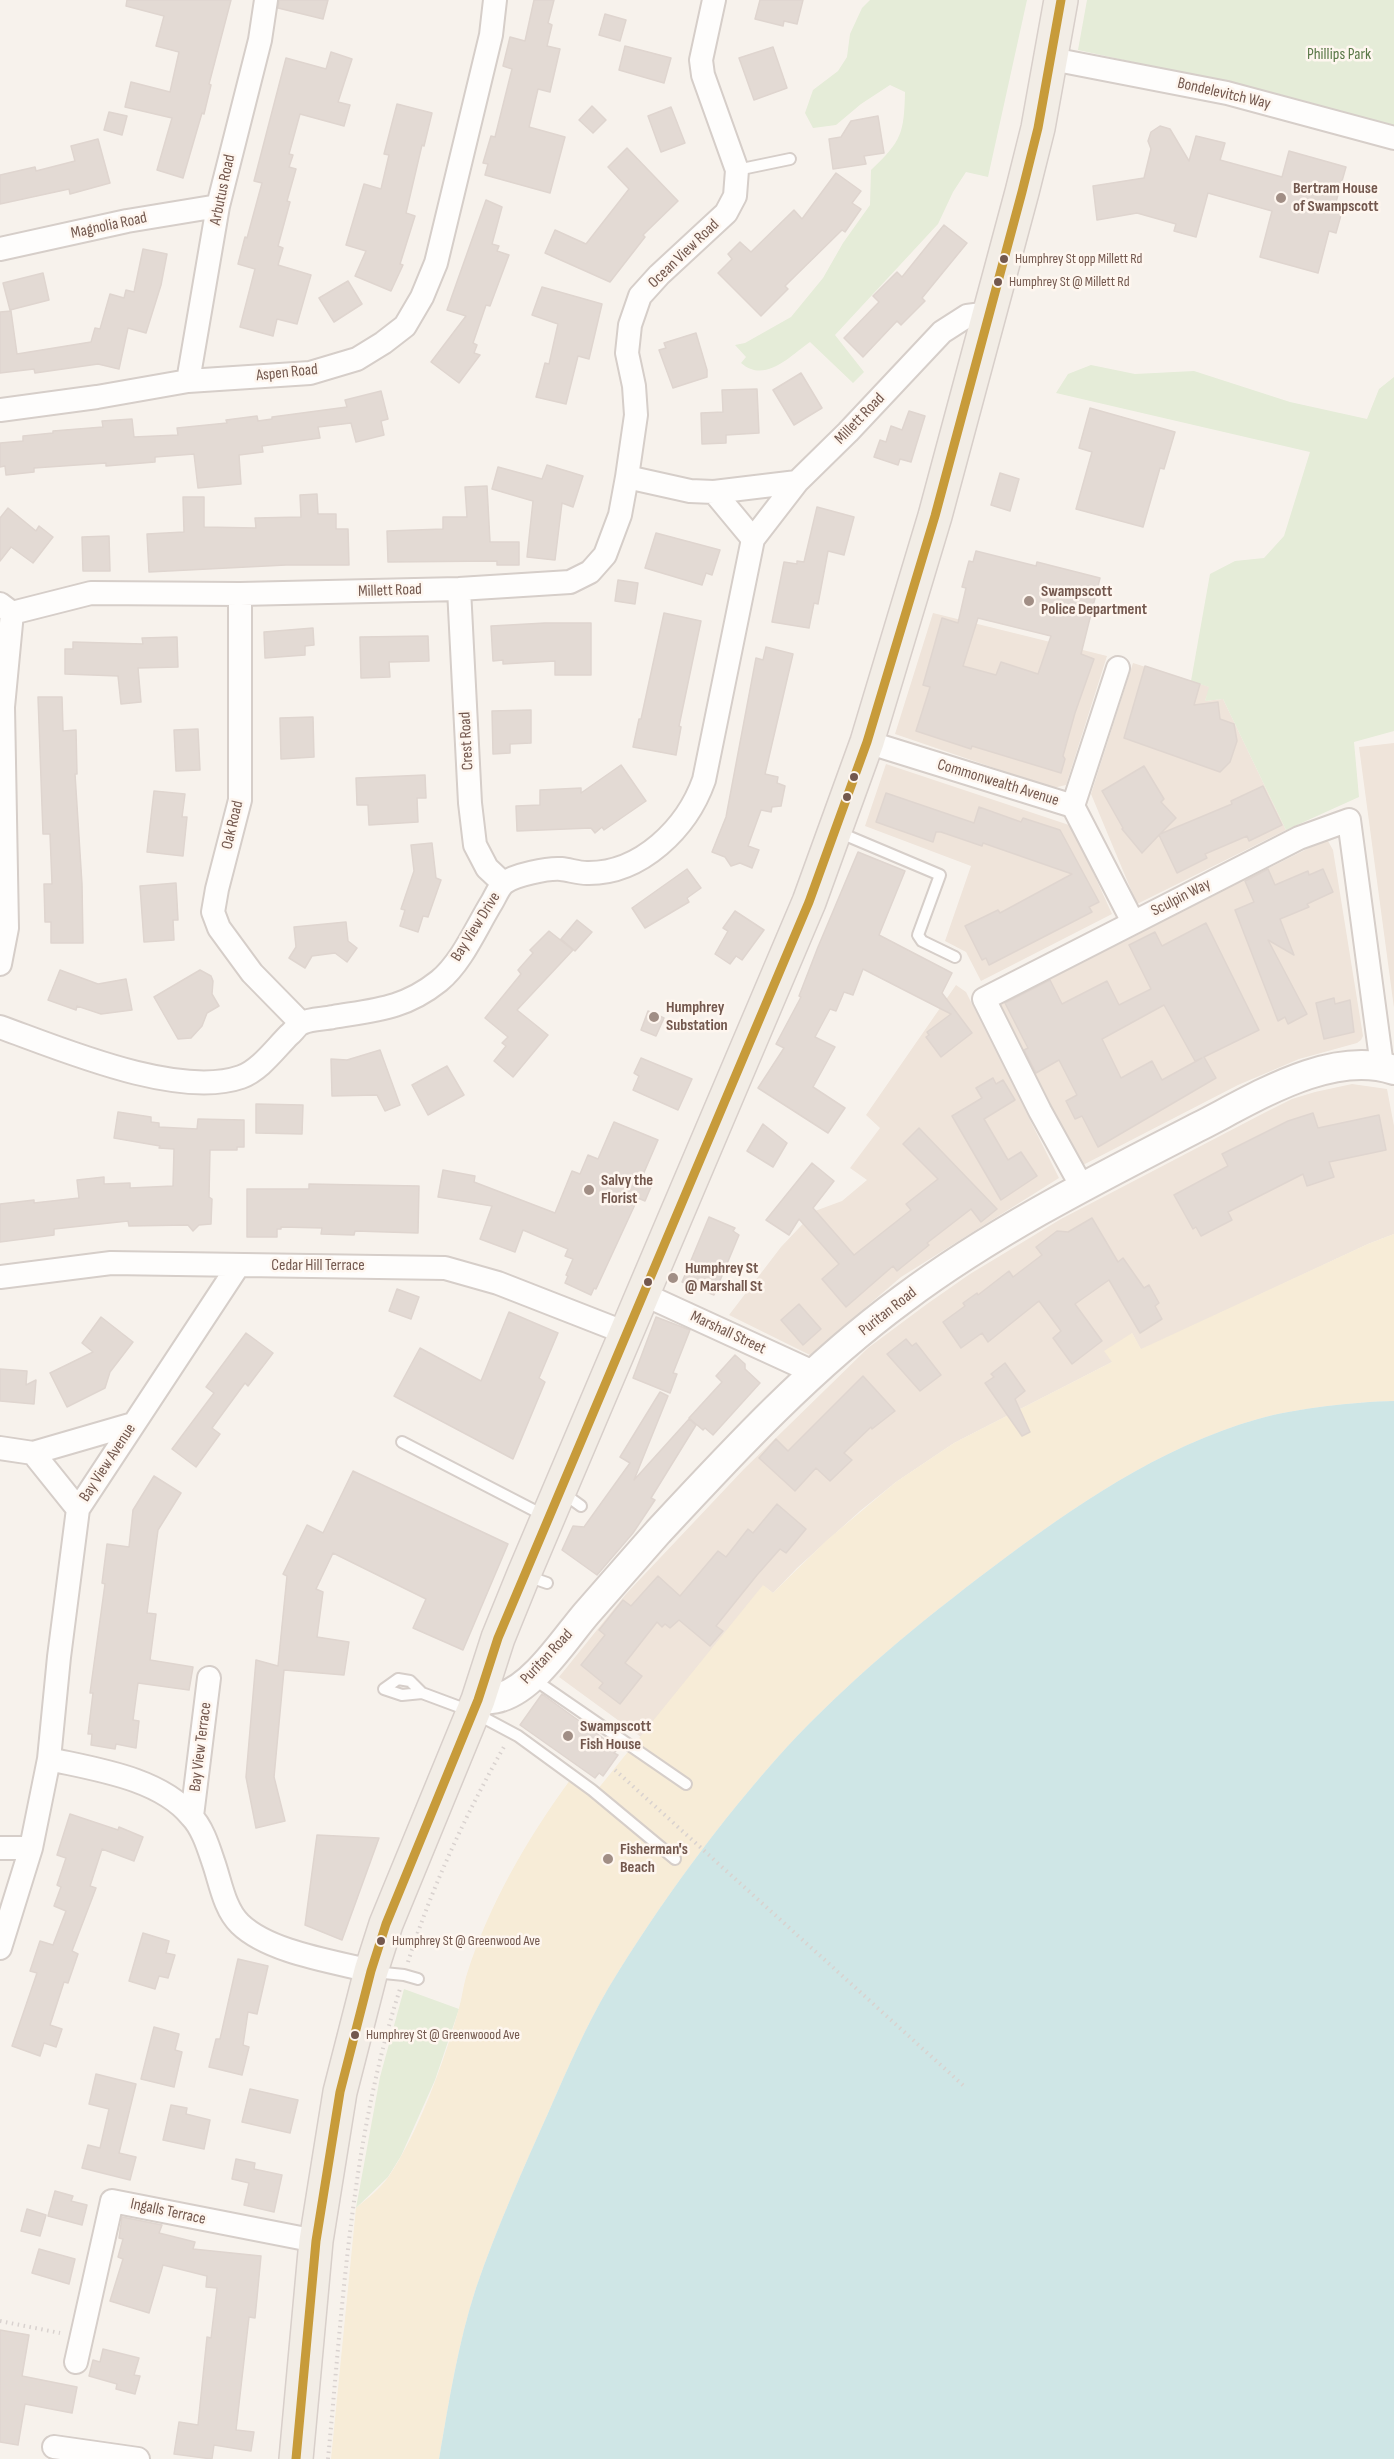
<!DOCTYPE html>
<style>
body{margin:0}
canvas{display:block;background:#f7f2ec}
</style>
<canvas width="1394" height="2459"></canvas>
<script>
const c = document.querySelector('canvas').getContext('2d');
c.lineJoin = 'round';
function paint(path, color) { c.fillStyle = color; c.fill(path, 'evenodd'); }
function strokePath(path, color, width, dash) { c.strokeStyle = color; c.lineWidth = width; c.lineCap = dash ? 'butt' : 'round'; c.setLineDash(dash || []); c.stroke(path); }
function write(font, color, halo, rows, align = 'center') {
  c.font = font + ' "Sofia Sans Condensed",sans-serif'; c.lineWidth = 5; c.setLineDash([]); c.textBaseline = 'middle'; c.strokeStyle = halo; c.fillStyle = color; for (const [text, x, y, turn = 0] of rows) {
    c.save(); c.translate(x, y); c.rotate((+turn || 0) * Math.PI / 180); c.textAlign = isNaN(turn) ? turn : align; if (halo) c.strokeText(text, 0, 0); c.fillText(text, 0, 0); c.restore();
  }
}
paint(new Path2D(`
 M933 613 1107 656 1066 785 1053 788 895 734Z
 M1133 663 1210 687 1205 701 1223 699 1286 830 1137 904 1091 794Z
 M1394 743V1008L1359 747Z
 M886 764 1072 826 1112 914 981 981 966 952 945 941 971 866 865 826Z
 M1323 841H1328L1333 850 1363 1036 1361 1040 1357 1043 1299 1059 1238 1085 1081 1166 996 1004Z
 M956 985 966 992 1059 1178 901 1277 810 1355 729 1315 781 1247 815 1211 842 1201 867 1180 850 1168 880 1128 866 1115Z
 M1352 1084 1387 1089 1394 1126V1234L1368 1244 1141 1350 1132 1333 1112 1362 954 1443 896 1482 860 1511 797 1568 773 1593 764 1586 641 1737 559 1677 626 1594 744 1469 868 1348 927 1304 970 1274 1061 1219 1264 1113 1292 1099 1315 1092Z`), '#efe4da');
paint(new Path2D(`
 M870 0H1027L988 177 966 172 953 192 938 224 835 335 864 372 853 383 810 342C790 356 765 384 741 363L746 357 735 345 745 343 791 317 823 278 843 243 870 205 871 170C902 141 904 133 905 92L890 85 861 104 836 125 813 128 805 113 813 90 838 71 847 57 850 34 862 8Z
 M1087 0H1394V127L1242 86 1078 50Z
 M1091 365 1135 374 1194 371 1290 402 1367 419 1379 389 1394 377V731L1354 742 1359 797 1286 830 1223 699 1205 701 1209 687 1191 681 1210 574 1235 561 1264 558 1284 536 1310 452 1056 393 1068 374Z
 M404 1989 459 2009 435 2080 401 2156 388 2177 356 2208 380 2077Z`), '#e5ecd8');
paint(new Path2D(`
 M1394 1234V1401C1353 1402 1297 1408 1258 1419 1159 1447 1073 1507 993 1567 920 1622 848 1681 786 1748 720 1821 660 1903 609 1987 586 2026 567 2070 549 2111 523 2169 497 2227 476 2288 458 2343 449 2401 439 2459H331L356 2208C368 2198 380 2189 389 2176 418 2134 446 2057 459 2008 462 1998 463 1987 466 1977 488 1906 527 1839 570 1780L593 1795 763 1585 773 1593 826 1541 896 1482 954 1443 1112 1362 1104 1351 1132 1333 1141 1349 1368 1244Z`), '#f7ecd7');
paint(new Path2D(`
 M1394 1401V2459H439C449 2401 458 2343 476 2288 497 2227 523 2169 549 2111 567 2070 586 2026 609 1987 660 1903 720 1821 786 1748 848 1681 920 1622 993 1567 1073 1507 1159 1447 1258 1419 1297 1408 1353 1402 1394 1401Z`), '#cfe6e6');
const building = new Path2D(`
 M127 0H231L209 84 211 85 204 114 202 113 183 178 157 170 172 118 125 107 131 82 170 92 179 52 156 46 164 16 126 6Z
 M279 0H328L323 19 278 8Z
 M534 0H554L548 23 552 25 547 46 560 49 550 92 538 89 529 127 565 137 550 193 485 175 488 164 483 163 491 136 495 137 512 69 503 66 510 37 525 41Z
 M760 0H803L797 24 784 21 783 26 755 19Z
 M605 14 626 20 620 41 599 35Z
 M625 46 671 58 664 83 619 70Z
 M773 47 787 88 754 100 739 58Z
 M331 52 352 59 338 102 350 105 344 126 300 114 289 154 293 155 289 167 296 169 287 201 290 202 278 246 283 248 278 265 311 275 297 324 277 319 273 336 240 327 255 269 238 264 245 237 247 238 262 183 254 181 286 58 326 69Z
 M397 104 432 113 424 146 422 145 406 213 415 216 400 264 403 265 391 291 355 276 366 251 346 245 364 184 381 189 389 155 384 154Z
 M592 106 606 120 593 133 579 120Z
 M671 107 685 143 661 152 648 116Z
 M109 112 127 116 122 135 104 130Z
 M878 116 884 153 864 156 866 164 833 169 829 139 841 137 851 121Z
 M1160 126 1170 129 1189 161 1196 136 1225 143 1220 160 1282 177 1289 151 1346 167 1336 202 1344 204 1336 233 1329 231 1318 273 1260 257 1272 211 1208 193 1196 237 1174 231 1176 224 1137 213 1097 220 1093 186 1144 178 1151 149 1148 141 1151 132Z
 M98 139 110 183 70 194 69 189 0 204V175L35 167 36 171 75 161 71 146Z
 M627 148 678 201 643 235 645 237 610 282 545 253 555 230 586 244 629 189 608 167Z
 M836 173 861 191 852 203 861 209 845 232 842 230 785 286 788 289 761 316 718 273 732 259 728 254 740 242 751 252 794 210 802 219Z
 M486 200 502 207 492 244 499 246 497 251 509 255 490 306 486 305 473 343 477 345 474 353 480 355 459 383 431 362 466 316 447 310Z
 M944 225 967 243 922 298 925 301 901 325 897 321 863 357 844 338 879 302 873 296 897 272 902 277Z
 M143 249 167 254 161 285 146 333 128 328 119 369 98 364 35 373 34 369 0 373V312L11 311 17 354 91 342 95 328 100 329 110 294 124 298 126 290 134 292Z
 M43 273 49 300 10 310 3 283Z
 M348 281 362 304 334 322 319 298Z
 M542 287 602 304 589 359 578 356 566 404 536 397 545 363 549 364 558 324 532 315Z
 M696 333 707 370V377L673 388 659 350 666 348 664 343Z
 M801 373 822 408 794 425 773 390Z
 M757 389 759 433 726 435V443L702 444 701 413 723 412 722 390Z
 M381 391 388 419 381 421 384 435 356 442 351 423 318 427 320 438 262 446 263 452 239 455 241 484 198 488 194 454 155 457V462L106 466V463L34 468V472L6 475 5 466 0 467V443L23 441V436L53 433V431L103 427 102 421 132 419 134 437 178 435 177 428 227 423 226 420 257 416 258 421 272 419V417L347 407 345 400Z
 M1090 408 1175 432 1164 469 1160 468 1143 527 1076 509 1092 452 1079 448Z
 M909 411 925 416 911 462 900 459 898 465 874 457 880 440 886 442 891 426 902 430Z
 M547 465 583 476 573 507 562 503 555 560 527 557 533 501 492 489 498 467 542 479Z
 M1000 473 1019 479 1010 511 991 505Z
 M487 486 490 542H519V565H497V561L388 562 387 531 443 529V517H467L465 487Z
 M317 494 318 514H336V529H348L349 565H286L149 572 147 534 184 532 183 497H204V527L256 528 255 518 301 517 300 495Z
 M817 507 854 517 844 555 828 551 818 604 814 603 809 628 772 622 784 562 797 564V561L804 562Z
 M8 508 36 531 39 526 53 537 33 563 11 547 0 561V518Z
 M656 533 720 550 712 575 706 573 702 585 645 568Z
 M109 536 110 571H83L82 537Z
 M976 551 1036 566 1037 562 1100 578 1081 654 1094 659 1075 713 1063 756 1065 759 1061 773 972 746 971 749 916 731 930 687 923 685 942 618 958 623 966 588 962 587 969 561 973 562ZM978 618 1051 636 1038 674 1001 662 996 675 963 666Z
 M618 580 638 583 635 604 615 601Z
 M664 613 701 621 679 726 681 727 676 755 633 747 639 719H641Z
 M545 623H591V675H555V661L503 664V660L493 661 491 626Z
 M313 628 314 645 305 646V655L265 658 264 632Z
 M428 636 429 661 389 662 390 677 361 678 360 637Z
 M177 637 178 667 138 668 141 702 121 704 118 676 65 674V649H73V642L143 644 142 638Z
 M766 647 793 654 765 774 778 777 777 783 785 786 781 806 772 807 771 812 761 810 748 846 759 850 752 868 740 863 731 866 725 857 712 852 726 817 756 658 763 660Z
 M1145 666 1200 684 1194 705 1218 702 1220 719 1234 724 1237 741 1230 762 1220 772 1124 738Z
 M38 697H62L63 731 76 730 77 774H75L82 884 83 943H51V922H45L44 884H52L50 834H43Z
 M531 710V743L510 744V753L493 754 492 711Z
 M313 717 314 757 281 759 280 718Z
 M198 729 200 770 176 771 174 730Z
 M621 765 646 801 604 830 602 827 595 833 591 828 517 831 516 806 540 805V790L581 788V793Z
 M1144 766 1164 799 1161 802 1176 818 1160 834 1232 804 1231 801 1263 786 1282 825 1249 841 1247 836 1205 854 1207 858 1177 873 1159 835 1142 853 1122 829 1123 828 1102 791Z
 M425 775 426 798H417L418 822 369 825 368 805H357L356 778Z
 M154 791 185 794 182 817H187L183 856 147 852Z
 M886 793 974 823 979 807 1021 822 1023 818 1060 830 1099 902 1089 907 1092 912 989 965 986 958 982 960 965 926 998 910 1000 913 1072 874 983 843 982 846 941 832H936L933 842 876 822Z
 M432 843 436 878 441 880 428 917 423 916 418 932 400 926 405 910 401 909 414 871 411 845Z
 M858 852 905 871 879 935 952 973 942 993 972 1033 941 1057 926 1037 929 1035 927 1032 951 1014 863 969 853 995 844 992 836 1011 830 1009 815 1037 835 1047 813 1087 845 1108 828 1133 758 1088 784 1048 776 1044 801 997 799 996 818 947Z
 M687 869 701 888 687 898 689 902 645 928 632 908Z
 M1268 869 1275 885 1308 871 1309 875 1323 869 1333 892 1307 904 1309 907 1280 919 1294 955 1268 940 1307 1014 1288 1024 1285 1017 1278 1021 1235 910 1254 902 1245 881Z
 M176 883 178 920H173L174 940 144 942 140 886Z
 M735 911 764 930 742 960 736 956 730 964 715 954 728 931 723 928Z
 M577 920 592 932 575 951 561 939Z
 M346 922 348 941 357 948 347 962 335 953 312 956 305 968 289 958 296 947 294 927Z
 M1206 923 1259 1030 1204 1057 1216 1078 1098 1147 1082 1116 1075 1119 1066 1101 1077 1095 1059 1060 1036 1073 1024 1050 1028 1048 1005 1003 1050 980 1062 1004 1107 981 1119 1005 1151 989 1129 945 1155 932 1162 946ZM1164 1005 1195 1061 1202 1058 1162 1080 1152 1061 1121 1078 1102 1039Z
 M549 931 573 950 517 1010 548 1035 513 1077 494 1061 506 1046 502 1043 508 1037 485 1018 521 974 518 970 533 953 530 950Z
 M60 970 98 984 126 979 132 1010 101 1014 77 1006 76 1010 48 1000Z
 M200 970 211 976 213 981 212 994 219 1006 207 1013 202 1026 191 1038 178 1039 154 997Z
 M1334 998 1335 1004 1350 1000 1354 1032 1324 1039 1316 1003Z
 M648 1011 664 1018 656 1036 641 1030Z
 M380 1050 400 1105 385 1111 377 1095 332 1096 331 1059 347 1060Z
 M641 1058 692 1079 678 1110 633 1090 639 1076 634 1073Z
 M447 1066 464 1095 428 1115 412 1085Z
 M993 1078 996 1084 1003 1080 1015 1100 984 1119 1008 1160 1021 1152 1037 1176 1001 1200 952 1116 982 1098 976 1088Z
 M256 1104 303 1105 302 1134 256 1133Z
 M118 1112 151 1117V1122L159 1123V1127L197 1129 198 1119 244 1120V1147H237V1150H210L209 1197 212 1199 211 1224 199 1225 193 1231 188 1225 129 1226 128 1221 54 1229V1235L0 1242V1204L34 1200V1203L79 1198 77 1180 104 1177V1184L130 1183V1188L173 1186 174 1149 159 1148 160 1146 114 1138Z
 M1313 1113 1318 1128 1379 1115 1386 1150 1329 1162 1334 1177 1307 1186 1303 1174 1228 1212 1232 1220 1201 1236 1196 1227 1193 1229 1174 1195 1228 1166 1222 1154 1288 1121Z
 M614 1122 658 1140 642 1177 653 1182 645 1201 638 1198 596 1289 594 1288 591 1295 565 1283 568 1276 566 1275 573 1259 565 1256 568 1249 523 1230 515 1252 480 1239 492 1206 438 1197 443 1170 475 1176 474 1182 555 1213 572 1171 580 1174 588 1155 598 1159Z
 M763 1124 787 1143 773 1167 747 1151Z
 M919 1128 997 1209 981 1222 971 1209 927 1243 929 1245 897 1271 893 1266 846 1307 822 1279 839 1264 799 1219 789 1235 766 1220 812 1163 834 1181 813 1208 854 1255 911 1210 906 1204 938 1179 903 1144Z
 M309 1184 419 1186 418 1233 355 1231 354 1235 321 1234 322 1228 281 1227V1229H277V1237H247V1189H309Z
 M709 1217 735 1228 733 1231 739 1235 714 1295 682 1282Z
 M1092 1218 1118 1262 1123 1258 1144 1288 1149 1285 1159 1303 1155 1306 1162 1319 1140 1333 1109 1280 1075 1304 1102 1341 1072 1364 1053 1338 1061 1331 1039 1301 988 1342 982 1333 961 1348 943 1322 965 1306 963 1303 977 1293 978 1295 1009 1271 1013 1277 1042 1255 1036 1247 1057 1231 1068 1232Z
 M397 1289 419 1297 411 1319 389 1311Z
 M799 1304 821 1329 803 1345 781 1320Z
 M509 1312 558 1333 539 1378 545 1382 513 1459 394 1396 420 1348 481 1381Z
 M101 1317 133 1342 110 1372 105 1388 67 1407 50 1373 93 1352 82 1343Z
 M656 1317 690 1330 673 1373 677 1374 670 1393 633 1378Z
 M246 1333 273 1353 248 1386 245 1383 212 1428 220 1434 196 1467 172 1449 214 1393 206 1387Z
 M906 1339 912 1346 916 1343 941 1375 920 1391 887 1354Z
 M735 1355 745 1364V1369L760 1383 713 1435 705 1428 703 1430 689 1418 722 1382 716 1376Z
 M1005 1363 1025 1391 1015 1399 1030 1432 1022 1436 985 1383 994 1377 991 1374Z
 M0 1369 27 1371 26 1385 36 1380 34 1404 0 1401Z
 M863 1376 895 1411 872 1429 871 1427 849 1448 844 1453 852 1460 830 1481 816 1468 795 1491 759 1458 776 1439 788 1451Z
 M660 1392 668 1396 634 1480 689 1419 696 1425 651 1498 655 1500 633 1533 597 1575 562 1550 573 1526 584 1527 630 1463 620 1457Z
 M353 1471 508 1544 463 1650 413 1628 426 1599 333 1553 316 1589 323 1592 317 1637 349 1642 344 1675 284 1670 274 1777 285 1821 256 1828 246 1777 256 1660 278 1666 287 1576 283 1574 307 1525 323 1533Z
 M154 1476 181 1493 158 1530 147 1613 156 1614 150 1660 193 1667 189 1690 138 1683 133 1720 139 1721 136 1748 116 1744 115 1749 91 1745 92 1734H88L93 1693H90L105 1584 102 1583 107 1544 129 1547 133 1510Z
 M777 1504 806 1529 786 1553 780 1549 757 1575 716 1626 723 1631 710 1646 679 1620 670 1628 665 1624 662 1627 657 1622 625 1663 642 1676 620 1704 599 1688 603 1683 581 1665 605 1635 599 1630 623 1600 631 1606 658 1576 680 1596 718 1551 726 1557 748 1529 753 1533Z
 M542 1694 618 1749 614 1753 618 1755 603 1776 599 1773 595 1778 520 1725Z
 M70 1814 118 1830 119 1827 143 1837 134 1861 102 1849 90 1886 96 1888 72 1951 78 1954 68 1983 64 1982 50 2025 62 2029 56 2047 44 2043 40 2056 12 2046 37 1973 30 1971 40 1941 53 1945 66 1911 54 1906 61 1887 57 1885 66 1858 57 1855Z
 M317 1835 379 1838 342 1940 305 1925Z
 M143 1933 169 1941 166 1953 175 1955 168 1978 159 1976 155 1989 129 1981Z
 M238 1959 268 1966 257 2014 248 2012 243 2045 249 2047 242 2075 209 2067 216 2039H220Z
 M154 2027 179 2034 175 2050 182 2052 174 2087 141 2079Z
 M96 2074 136 2084 119 2153 136 2157 130 2180 82 2168 88 2145 100 2148 109 2109 89 2104Z
 M250 2089 298 2100 290 2133 242 2122Z
 M171 2105 187 2108 186 2114 210 2120 204 2149 163 2140Z
 M236 2159 255 2163 254 2169 282 2175 274 2212 244 2205 249 2183 232 2179Z
 M55 2191 73 2196 71 2201 87 2205 82 2225 48 2216Z
 M27 2209 46 2215 40 2236 21 2231Z
 M122 2217 162 2225 159 2233 195 2242 193 2249 261 2256 255 2318 249 2317 236 2430 254 2432 251 2451 214 2445 212 2459 174 2454 179 2422 198 2425 207 2337 211 2338 217 2288 206 2287 207 2276 163 2265 149 2313 110 2301 123 2259 118 2257 123 2239 119 2238Z
 M39 2249 75 2259 69 2284 32 2273Z
 M0 2330 29 2335 22 2376 77 2387 72 2413 25 2404 18 2445 0 2442Z
 M103 2349 139 2358 134 2375 140 2376 135 2394 116 2389 117 2384 89 2376 93 2360 100 2362Z`);
paint(building, '#e3dad4');
strokePath(building, '#dfd5cf', 1.5);
const service = new Path2D(`
 M737 170 790 159
 M838 832 940 875 918 935 922 941 955 957
 M402 1442 545 1516
 M563 1493 581 1506
 M527 1576 547 1583
 M532 1678 686 1784
 M384 1689 402 1695 422 1693 473 1712 518 1736 592 1790 675 1859
 M384 1689 398 1679 410 1681 422 1693
 M374 1972 404 1975 418 1979`);
const minor = new Path2D(`
 M1052 59 1227 93 1394 138
 M0 249 127 221 218 206
 M188 381 218 206 260 40 266 0
 M0 410 97 397 188 381 310 373 357 359 383 343 405 326 422 297 436 263 491 35 495 0
 M627 477 690 491 714 492 797 482 848 432 942 332 967 316 990 313
 M714 492 753 539
 M459 589 470 803 475 845 487 868 503 883
 M240 594V800L217 889 213 912 219 928 252 973 301 1023
 M0 604 12 613 91 593 240 594 459 589 570 582 590 572 605 555 620 515 627 477 636 415 634 386 627 353 630 325 640 296 659 275 726 213 735 196 737 170 703 75 701 60 714 0
 M867 742 1073 806 1133 922
 M1073 806 1118 668
 M0 964 7 928 3 707 12 613
 M0 1027C61 1049 178 1099 241 1077 260 1070 275 1049 289 1035 293 1032 297 1025 302 1023 310 1019 324 1019 333 1017 375 1010 404 1009 439 981 462 962 476 928 492 902 495 897 499 887 504 883 514 875 548 868 561 869 570 870 578 873 587 873 641 874 687 828 704 780L753 539 797 482
 M1082 1187 1040 1111 984 999 1299 838 1349 820 1382 1066
 M0 1277 111 1263 445 1268 498 1283 626 1333
 M643 1294 813 1372
 M0 1448 33 1453
 M78 1509 33 1453 133 1424
 M49 1759 59 1657 78 1509 238 1266
 M192 1816 209 1678
 M0 1848H31L49 1759C94 1769 160 1778 191 1816 202 1827 208 1846 213 1861 220 1880 224 1909 240 1924 269 1952 331 1961 371 1971
 M0 1948 31 1848
 M76 2362 112 2201 316 2241
 M54 2447 138 2459`);
const tertiary = new Path2D(`
 M478 1700C485 1699 494 1700 501 1697 534 1687 564 1640 586 1614 610 1587 634 1559 658 1532 735 1449 812 1366 903 1299 995 1230 1099 1178 1200 1126 1255 1098 1331 1049 1394 1070`);
const primary = new Path2D(`
 M296 2459 316 2241 340 2092 371 1971 386 1924 478 1700 498 1638 524 1574 809 902 867 742 935 516 1022 192 1038 128 1061 0`);
strokePath(service, '#d6cec9', 14);
strokePath(minor, '#d6cec9', 26);
strokePath(tertiary, '#d6cec9', 32);
strokePath(primary, '#d8cfca', 36);
strokePath(new Path2D(`
 M615 1770 965 2087
 M408 1962C432 1886 466 1814 505 1745
 M0 2321 60 2333
 M328 2459C343 2302 351 2141 400 1989`), '#d9d2cf', 4, [1.5, 4.5]);
strokePath(service, '#fefdfc', 10);
strokePath(minor, '#fefdfc', 22);
strokePath(tertiary, '#fefdfc', 28);
strokePath(primary, '#f2ede6', 33);
strokePath(new Path2D(`
 M296 2459 316 2241 340 2092 371 1971 386 1924 478 1700 498 1638 809 902 867 742 935 516 1022 192 1038 128 1061 0`), '#c79b3a', 9);
for (const [x, y, r, color] of [
 [1281,198,6,"#a18e85"],
 [1004,259,5,"#73584e"],
 [998,282,5,"#73584e"],
 [1029,601,6,"#a18e85"],
 [854,777,5,"#73584e"],
 [847,797,5,"#73584e"],
 [654,1017,6,"#a18e85"],
 [589,1190,6,"#a18e85"],
 [673,1278,6,"#a18e85"],
 [648,1282,5,"#73584e"],
 [568,1736,6,"#a18e85"],
 [608,1859,6,"#a18e85"],
 [381,1941,5,"#73584e"],
 [355,2035,5,"#73584e"]
]) { const dot = new Path2D(); dot.arc(x, y, r, 0, 2 * Math.PI); c.fillStyle = color; c.fill(dot); strokePath(dot, '#fef6ef', 2); }
write('14px', '#73584e', '#fef6ef', [
 ["Humphrey St opp Millett Rd",1015,259],
 ["Humphrey St @ Millett Rd",1009,282],
 ["Humphrey St @ Greenwood Ave",392,1941],
 ["Humphrey St @ Greenwoood Ave",366,2035]
], 'left');
write('16px', '#597847', '#fef6ef', [
 ["Phillips Park",1339,55]
]);
write('16px', '#73584e', '#fef6ef', [
 ["Bondelevitch Way",1224,94,13],
 ["Arbutus Road",223,190,-78],
 ["Magnolia Road",109,226,-12],
 ["Ocean View Road",684,254,-44],
 ["Aspen Road",287,373,-6],
 ["Millett Road",860,419,-46],
 ["Millett Road",390,591,-2],
 ["Crest Road",467,741,-93],
 ["Commonwealth Avenue",998,783,17],
 ["Oak Road",233,825,-77],
 ["Sculpin Way",1181,898,-27],
 ["Bay View Drive",476,927,-58],
 ["Cedar Hill Terrace",318,1266],
 ["Puritan Road",888,1312,-38],
 ["Marshall Street",728,1333,25],
 ["Bay View Avenue",108,1463,-57],
 ["Puritan Road",547,1657,-47],
 ["Bay View Terrace",201,1747,-83],
 ["Ingalls Terrace",168,2212,12]
]);
write('bold 16px', '#73584e', '#fef6ef', [
 ["Bertram House",1293,189],
 ["of Swampscott",1293,207],
 ["Swampscott",1041,592],
 ["Police Department",1041,610],
 ["Humphrey",666,1008],
 ["Substation",666,1026],
 ["Salvy the",601,1181],
 ["Florist",601,1199],
 ["Humphrey St",685,1269],
 ["@ Marshall St",685,1287],
 ["Swampscott",580,1727],
 ["Fish House",580,1745],
 ["Fisherman's",620,1850],
 ["Beach",620,1868]
], 'left');
</script>
